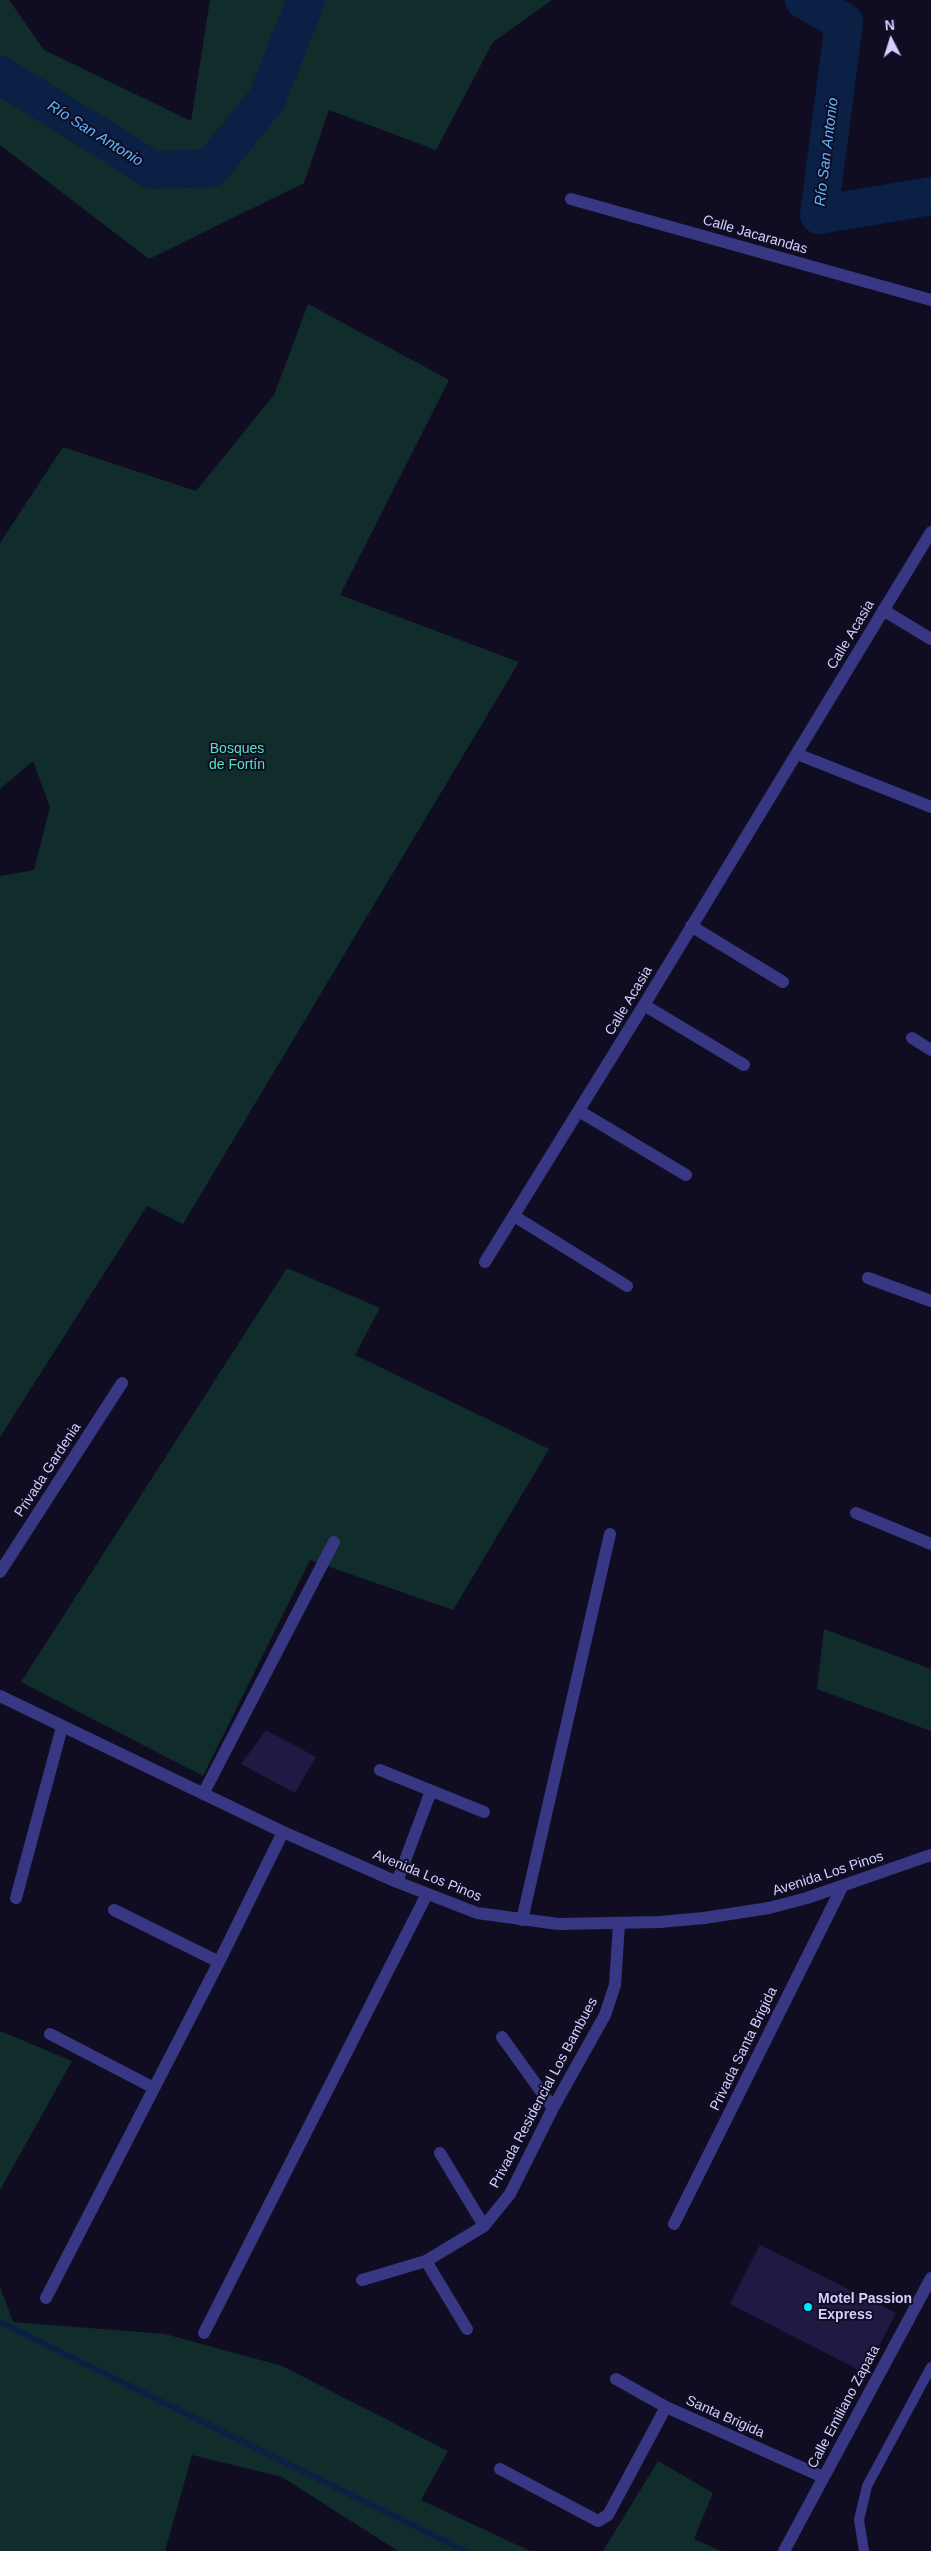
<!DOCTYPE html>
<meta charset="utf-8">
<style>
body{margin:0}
#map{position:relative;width:931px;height:2551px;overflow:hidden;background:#100d23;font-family:Arial,sans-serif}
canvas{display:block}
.north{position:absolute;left:866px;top:15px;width:50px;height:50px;-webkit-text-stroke:4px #100d23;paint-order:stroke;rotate:355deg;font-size:14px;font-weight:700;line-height:20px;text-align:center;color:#d3cfff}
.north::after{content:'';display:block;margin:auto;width:18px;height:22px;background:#d3cfff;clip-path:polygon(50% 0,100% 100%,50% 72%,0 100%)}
</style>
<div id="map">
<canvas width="931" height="2551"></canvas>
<div class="north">N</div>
</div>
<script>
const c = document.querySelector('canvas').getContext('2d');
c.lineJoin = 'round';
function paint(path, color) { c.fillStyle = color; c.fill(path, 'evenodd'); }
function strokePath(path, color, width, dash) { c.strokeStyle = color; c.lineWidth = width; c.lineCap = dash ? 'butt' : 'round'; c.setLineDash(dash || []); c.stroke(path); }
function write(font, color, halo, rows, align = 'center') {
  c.font = font + ' Arial,sans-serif'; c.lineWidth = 4; c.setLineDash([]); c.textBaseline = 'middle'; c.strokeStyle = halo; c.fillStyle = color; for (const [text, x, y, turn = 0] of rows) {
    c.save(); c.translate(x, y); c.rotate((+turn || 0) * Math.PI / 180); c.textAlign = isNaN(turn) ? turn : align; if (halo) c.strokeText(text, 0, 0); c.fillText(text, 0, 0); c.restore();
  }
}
paint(new Path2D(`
 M0 0H9L44 50 191 121 210 0H552L493 42 436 150 329 110 304 183 149 259 0 145Z
 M308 304 449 380 340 595 519 662 183 1224 147 1206 0 1437V876L34 870 50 807 33 761 0 789V543L63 447 196 491 274 395Z
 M287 1268 380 1308 355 1355 549 1449 453 1610 310 1560 203 1776 21 1682Z
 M824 1629 931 1669V1731L817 1689Z
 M0 2031 72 2061 0 2190Z
 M0 2287 13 2322 165 2334 282 2366 448 2451 421 2500 530 2551H398L282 2477 192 2455 165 2551H0Z
 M658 2461 713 2493 694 2539 721 2551H603Z`), '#102d2b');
strokePath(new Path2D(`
 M0 2322 465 2551`), '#0a2145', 6);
strokePath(new Path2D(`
 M804 0 844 22 819 215 931 196
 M0 75 153 170 211 168 267 99 306 0`), '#0a2145', 38);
paint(new Path2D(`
 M266 1730 316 1757 295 1793 241 1764Z
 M760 2245 896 2313 865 2373 730 2304Z`), '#201944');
strokePath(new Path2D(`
 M864 2551 859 2520 867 2486 931 2367`), '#383783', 10);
strokePath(new Path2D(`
 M571 199 931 300
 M883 610 931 639
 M797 754 931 807
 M691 926 783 982
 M644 1005 744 1065
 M912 1038 931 1050
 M579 1111 686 1175
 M514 1216 627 1286
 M485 1262 644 1005 931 532
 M868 1278 931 1301
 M856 1513 931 1544
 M0 1572 122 1383
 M0 1696 283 1832 397 1882 477 1913 558 1924 660 1922 704 1918 769 1908 807 1898 931 1855
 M380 1770 484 1812
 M203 1794 334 1542
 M397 1882 431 1791
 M16 1898 62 1727
 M114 1910 219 1962
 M522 1920 610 1534
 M50 2034 154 2088
 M502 2037 553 2108
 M440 2153 484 2226
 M674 2224 842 1887
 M426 2261 467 2329
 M362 2280 426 2261 484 2226 510 2194 553 2108 605 2015 615 1985 619 1924
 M46 2298 219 1962 283 1832
 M204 2333 427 1894
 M616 2379 666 2407 823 2477
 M500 2469 598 2521 608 2515 666 2407
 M784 2551 931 2278`), '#383783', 12);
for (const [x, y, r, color] of [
 [808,2307,5,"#00e7fa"]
]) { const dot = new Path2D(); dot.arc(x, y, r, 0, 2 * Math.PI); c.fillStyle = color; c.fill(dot); strokePath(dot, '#100d23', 2); }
write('14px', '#d3cfff', '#100d23', [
 ["Calle Jacarandas",755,235,16],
 ["Calle Acasia",851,635,-59],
 ["Calle Acasia",629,1001,-59],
 ["Privada Gardenia",48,1470,-57],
 ["Avenida Los Pinos",828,1874,-18],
 ["Avenida Los Pinos",427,1876,22],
 ["Privada Santa Brigida",744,2049,-64],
 ["Privada Residencial Los Bambues",544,2093,-62],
 ["Calle Emiliano Zapata",844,2407,-62],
 ["Santa Brigida",725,2417,24]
]);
write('14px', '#58e2bc', '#100d23', [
 ["Bosques",237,749],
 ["de Fortín",237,765]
]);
write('bold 14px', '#d3cfff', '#100d23', [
 ["Motel Passion",818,2299],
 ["Express",818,2315]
], 'left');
write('italic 15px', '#5db8ff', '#100d23', [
 ["Río San Antonio",95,134,32],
 ["Río San Antonio",827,152,-83]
]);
</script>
